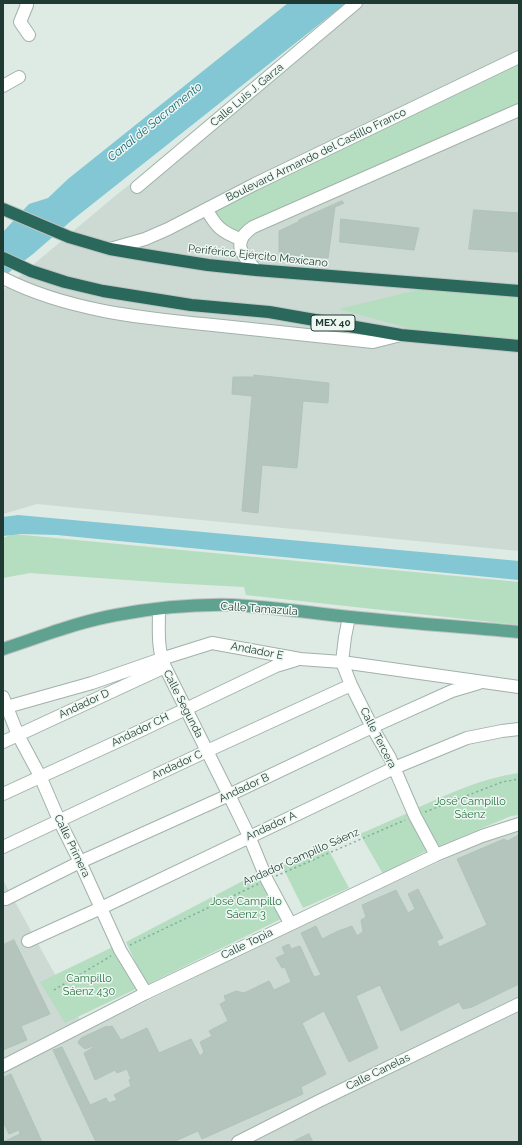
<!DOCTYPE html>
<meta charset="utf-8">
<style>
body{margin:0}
#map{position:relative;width:522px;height:1145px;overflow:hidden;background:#deeae4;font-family:Raleway,sans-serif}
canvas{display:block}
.frame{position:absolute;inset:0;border:4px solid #1e3a32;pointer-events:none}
</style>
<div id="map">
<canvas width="522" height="1145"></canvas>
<div class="frame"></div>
</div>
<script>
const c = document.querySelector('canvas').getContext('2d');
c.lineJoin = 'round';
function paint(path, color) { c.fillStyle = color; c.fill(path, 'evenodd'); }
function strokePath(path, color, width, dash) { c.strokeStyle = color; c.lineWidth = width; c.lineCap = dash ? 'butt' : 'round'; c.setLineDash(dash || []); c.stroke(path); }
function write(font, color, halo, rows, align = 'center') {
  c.font = font + ' Raleway,sans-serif'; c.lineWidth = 3; c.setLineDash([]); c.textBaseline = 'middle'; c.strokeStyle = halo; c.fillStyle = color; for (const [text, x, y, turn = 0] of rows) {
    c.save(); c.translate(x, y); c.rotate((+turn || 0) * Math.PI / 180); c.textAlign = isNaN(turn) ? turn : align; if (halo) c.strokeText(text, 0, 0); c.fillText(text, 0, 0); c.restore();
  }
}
paint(new Path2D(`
 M362 3H519V551L37 504 3 514V290L115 196Z
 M513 828H519V1142H3V880L86 1031 300 926Z`), '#ccdad3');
paint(new Path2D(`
 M519 65V104L251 225 239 233 230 231 212 211Z
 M434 286 519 294V343L426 333 339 309Z
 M13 534 519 582V625L246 595 244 587 169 583 30 573 3 578V538Z
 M519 773V815L511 816 439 846 417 808C450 793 483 778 519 773Z
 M410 812 428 850 383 874 360 834Z
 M327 847 349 888 303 908 282 866Z
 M260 872 281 919 146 985 126 942Z
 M115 946 138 988 65 1023 40 982Z`), '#b5ddbf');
paint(new Path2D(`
 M288 3H346L71 221 33 254 3 277V232L29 204 48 198 68 179Z
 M18 515 519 561V580L57 535 21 534 3 536V517Z`), '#82c7d3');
const building = new Path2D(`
 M342 201 344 203 335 207 328 258 279 254V231L298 222 299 220Z
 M474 210 519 213V252L469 249Z
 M341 219 419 228 414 250 340 242Z
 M254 375 329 383 328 403 303 401 297 468 262 465 258 513 242 511 252 396 232 394 233 377H254Z
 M519 835V984L472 1007 463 1009 459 1002 401 1031 380 985 356 996 378 1048 349 1062 324 1011 302 1023 326 1074 301 1087 303 1094 202 1139 198 1131 173 1142H96L53 1050 62 1047 90 1105 106 1098 109 1103 117 1100 114 1095 131 1086 129 1080 131 1079 127 1069 117 1073 115 1070 95 1080 84 1053 94 1047 93 1046 85 1049 79 1044 78 1042 81 1038 107 1026 108 1027 112 1026 121 1040 147 1028 159 1053 191 1039 200 1056 204 1052 200 1042 212 1036 209 1031 228 1021 220 1004 226 1001 224 996 236 991 244 993 269 981 274 990 291 982 285 967 282 968 276 958 285 954 282 947 289 944 291 949 300 946 314 977 321 975 301 933 316 926 322 939 338 931 352 926 357 936 361 933 363 931 361 920 366 917 362 905 396 890 408 913 415 909 408 894 418 889 443 938 436 941 438 943 439 947 487 925 457 859 504 839 507 841Z
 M14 940 50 1014 21 1026 27 1040 3 1050V945Z
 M11 1074 42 1142H3L20 1134 19 1130 9 1134 3 1122V1078Z
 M309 1134 313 1142H292Z`);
paint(building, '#b3c5bd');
strokePath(building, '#b0c4bb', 1);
const minor = new Path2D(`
 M26 3 27 5 20 22 29 35
 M3 86 19 77
 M137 187 356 3
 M207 210C216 227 222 232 240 239
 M110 249 145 239 168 229 255 184 519 57
 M256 270C241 254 231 242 253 227L519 110
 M3 278C68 311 142 318 213 325 266 331 320 336 373 342L401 335
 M159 609C159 629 157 649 165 667L229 795 249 836 267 880 290 923
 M349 617 345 637 342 662 351 685 372 727 390 758 415 816 436 855
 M3 697 18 735 40 776 59 820 80 862 120 950 146 993
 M3 708 92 683 161 659 212 643 300 659 342 662 519 687
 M3 742 165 667
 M3 794 123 739 276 666 296 660
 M3 847 207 751 351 685
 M6 899 80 862 229 795 372 727 452 691 479 683
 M28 941 101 908 394 768 467 738 502 731 519 729
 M3 1066 146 993 436 855 482 836 519 824
 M238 1142 319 1101 519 1004`);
const major = new Path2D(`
 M3 649C40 637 77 622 116 615 154 608 194 604 233 605 272 607 311 613 350 617 407 623 463 627 519 632`);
const highway = new Path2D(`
 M3 209 69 237 110 249 151 256 208 265 256 270 519 291
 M3 258 31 271 65 282 103 291 191 305 269 312 401 335 519 346`);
strokePath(minor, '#a1b2ab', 14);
strokePath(major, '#bcc4c2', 14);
strokePath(highway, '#bcc4c2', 14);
strokePath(new Path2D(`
 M425 812 502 782 519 779
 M276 876 405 820
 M130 945 258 884
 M54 990 111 956`), '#7caf9f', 1.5, [2, 3]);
strokePath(minor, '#fff', 12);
strokePath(major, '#60a290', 12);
strokePath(highway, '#29685a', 12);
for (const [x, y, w] of [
 [333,323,44]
]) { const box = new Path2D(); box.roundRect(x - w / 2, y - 8, w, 16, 3); c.fillStyle = '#eef7f2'; c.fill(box); strokePath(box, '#1e3a32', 1); }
write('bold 10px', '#1e3a32', null, [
 ["MEX 40",333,323]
]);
write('11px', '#1e3a32', '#eef7f2', [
 ["Calle Luis J. Garza",247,95,-40],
 ["Boulevard Armando del Castillo Franco",316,155,-26],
 ["Periférico Ejército Mexicano",258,256,6],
 ["Calle Tamazula",259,609,4],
 ["Andador E",257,651,11],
 ["Andador D",84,704,-25],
 ["Calle Segunda",183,704,63],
 ["Andador CH",140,730,-26],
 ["Calle Tercera",378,738,63],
 ["Andador C",177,765,-25],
 ["Andador B",244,788,-25],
 ["Andador A",271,826,-25],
 ["Calle Primera",72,846,64],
 ["Andador Campillo Sáenz",301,857,-24],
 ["Calle Topia",247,944,-26],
 ["Calle Canelas",378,1072,-26]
]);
write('11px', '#277343', '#eef7f2', [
 ["José Campillo",470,802],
 ["Sáenz",470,815],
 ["José Campillo",246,902],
 ["Sáenz 3",246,915],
 ["Campillo",89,979],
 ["Sáenz 430",89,992]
]);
write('italic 12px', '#176978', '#eef7f2', [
 ["Canal de Sacramento",155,122,-39]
]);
</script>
